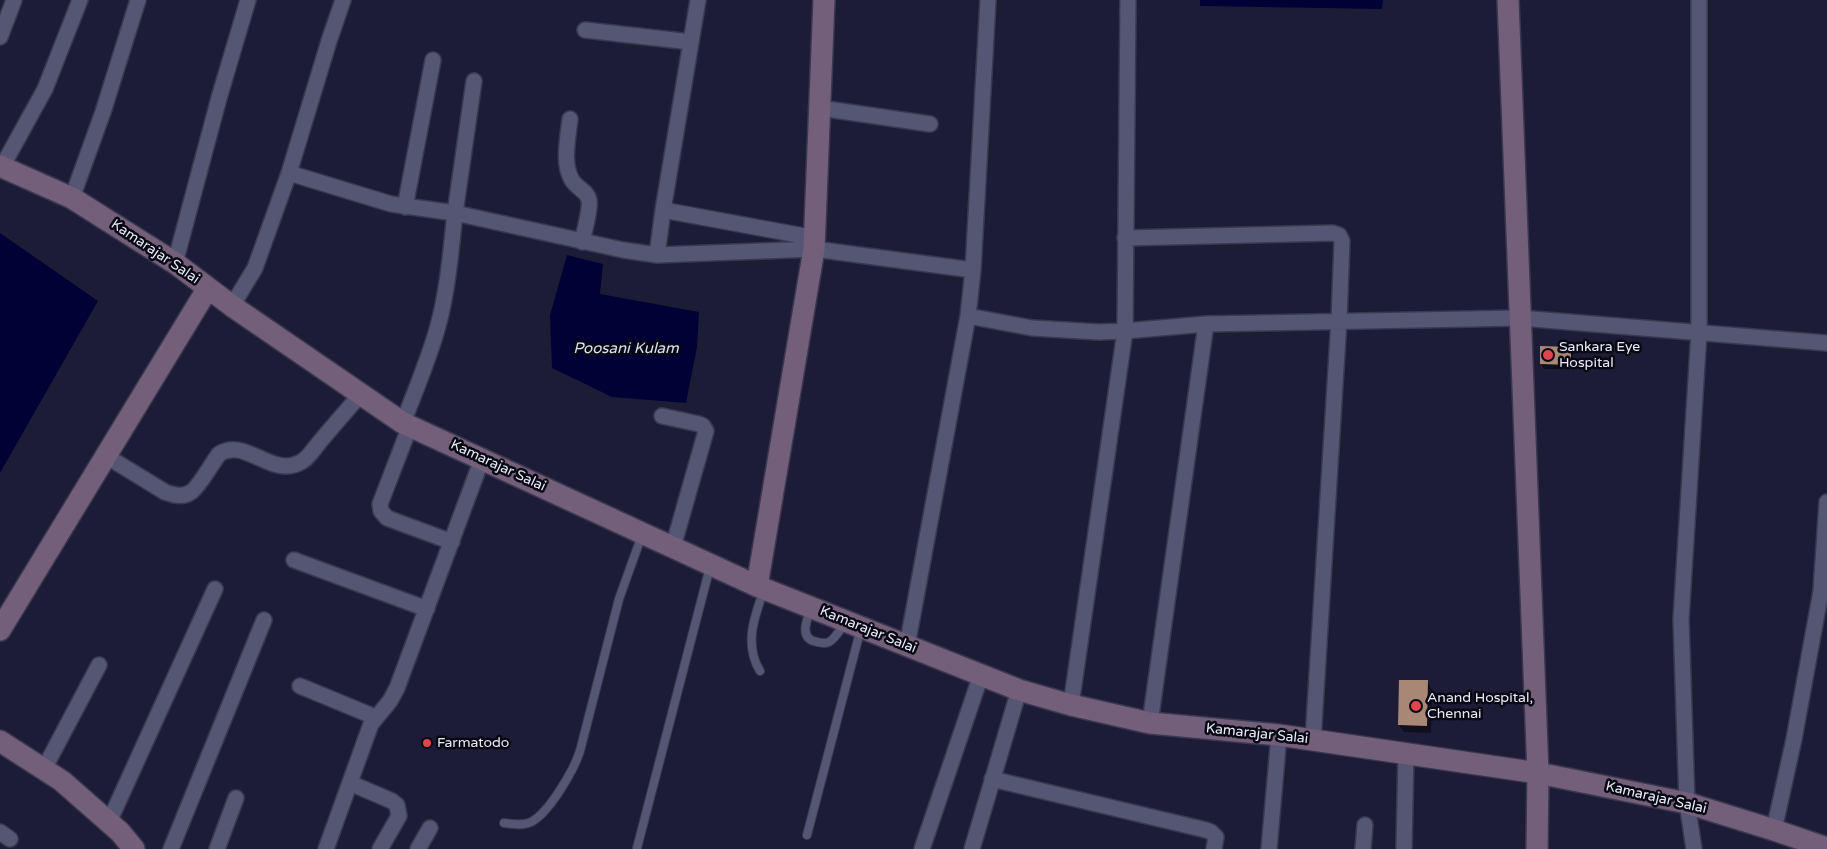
<!DOCTYPE html>
<style>
body{margin:0}
canvas{display:block;background:#1d1c36}
</style>
<canvas width="1827" height="849"></canvas>
<script>
const c = document.querySelector('canvas').getContext('2d');
c.lineJoin = 'round';
function paint(path, color) { c.fillStyle = color; c.fill(path, 'evenodd'); }
function strokePath(path, color, width, dash) { c.strokeStyle = color; c.lineWidth = width; c.lineCap = dash ? 'butt' : 'round'; c.setLineDash(dash || []); c.stroke(path); }
function write(font, color, halo, rows, align = 'center') {
  c.font = font + ' "Varela Round",sans-serif'; c.lineWidth = 5; c.setLineDash([]); c.textBaseline = 'middle'; c.strokeStyle = halo; c.fillStyle = color; for (const [text, x, y, turn = 0] of rows) {
    c.save(); c.translate(x, y); c.rotate((+turn || 0) * Math.PI / 180); c.textAlign = isNaN(turn) ? turn : align; if (halo) c.strokeText(text, 0, 0); c.fillText(text, 0, 0); c.restore();
  }
}
paint(new Path2D(`
 M1200 0H1383L1382 9 1200 6Z
 M0 233 98 301 0 473Z
 M567 255 603 264 600 294 699 312 697 347 686 403 612 397 552 368 550 315Z`), '#000134');
paint(new Path2D(`
 M1570 348 1573 353V369H1544L1541 364Z
 M1428 682 1432 690 1431 733 1404 732 1399 725Z`), '#0007');
paint(new Path2D(`
 M1540 346 1571 347V365L1540 364Z
 M1399 680H1428L1427 726 1398 725Z`), '#a88774');
const lane = new Path2D(`
 M811 609C806 621 799 639 817 642 821 643 825 644 829 642 836 638 840 629 845 623
 M760 671C744 645 754 617 764 590
 M504 823C512 824 523 826 531 822 549 813 574 770 580 751L619 599 642 535
 M807 835 861 628
 M637 848 710 567`);
const street = new Path2D(`
 M698 0 663 210 815 238
 M585 30 691 42
 M0 37 14 0
 M474 81 455 213 623 250 657 255 814 249 973 270
 M820 108 930 124
 M570 119C568 138 562 164 572 180 577 189 587 190 589 200 591 210 584 231 582 242
 M2 167 45 89 80 0
 M289 173 391 204 455 213C451 250 448 289 438 326 429 359 415 391 403 423
 M72 198 103 112 138 0
 M405 207 433 60
 M1125 238 1333 233 1339 235 1342 241 1339 320 1313 740
 M657 255 663 210
 M175 263 219 98 248 0
 M232 306 255 268 289 173 329 41 343 0
 M968 316 1032 328 1099 332 1125 331 1206 324 1520 318 1827 343
 M662 416 699 424 703 426 706 431 673 547
 M410 426 380 504 381 511 387 518 452 542
 M106 456 165 492C173 495 183 498 191 492 198 488 213 462 219 454 245 437 271 477 299 463 307 460 313 450 318 444 332 427 347 410 361 394
 M294 560 427 609
 M907 646 968 316 973 270 988 0
 M300 686 375 717
 M1071 705 1125 331 1128 0
 M1150 723 1206 324
 M44 769 99 665
 M992 779 1206 830 1211 832 1216 837 1214 849
 M350 783 392 801 397 805 399 816 380 849
 M109 822 215 589
 M1774 830 1794 739 1821 591 1827 502
 M0 832 10 839
 M171 849 264 620
 M217 849 236 798
 M326 849 371 724 390 701 397 688 482 459
 M418 849 430 828
 M922 849 981 675
 M972 849 1019 690
 M1269 849 1279 735
 M1363 849 1365 825
 M1404 849 1406 753
 M1694 849 1687 803 1681 619 1699 332V0`);
const secondary = new Path2D(`
 M1508 0 1538 773 1537 849
 M0 166 72 198 175 263 232 306 403 423 757 586 1019 690 1071 705 1150 723 1279 735 1538 773 1687 803 1774 830 1827 848
 M757 586 814 249 824 0
 M0 630 208 288
 M0 741 62 781 120 832 134 849`);
strokePath(lane, '#39384e', 10);
strokePath(street, '#39384e', 18);
strokePath(secondary, '#39384e', 24);
strokePath(lane, '#555674', 8);
strokePath(street, '#555674', 15);
strokePath(secondary, '#745f7a', 21);
for (const [x, y, r, color] of [
 [1548,355,6,"#e0444e"],
 [1416,706,6,"#e0444e"],
 [427,743,5,"#e0444e"]
]) { const dot = new Path2D(); dot.arc(x, y, r, 0, 2 * Math.PI); c.fillStyle = color; c.fill(dot); strokePath(dot, '#080813', 2); }
write('14px', '#e8e9fb', '#080813', [
 ["Kamarajar Salai",155,252,34],
 ["Kamarajar Salai",498,466,25],
 ["Kamarajar Salai",868,630,22],
 ["Kamarajar Salai",1257,734,6],
 ["Kamarajar Salai",1656,798,13]
]);
write('14px', '#e8e9fb', '#080813', [
 ["Sankara Eye",1559,347],
 ["Hospital",1559,363],
 ["Anand Hospital,",1427,698],
 ["Chennai",1427,714],
 ["Farmatodo",437,743]
], 'left');
write('italic 15px', '#d7e2f4', '#080813', [
 ["Poosani Kulam",626,349]
]);
</script>
